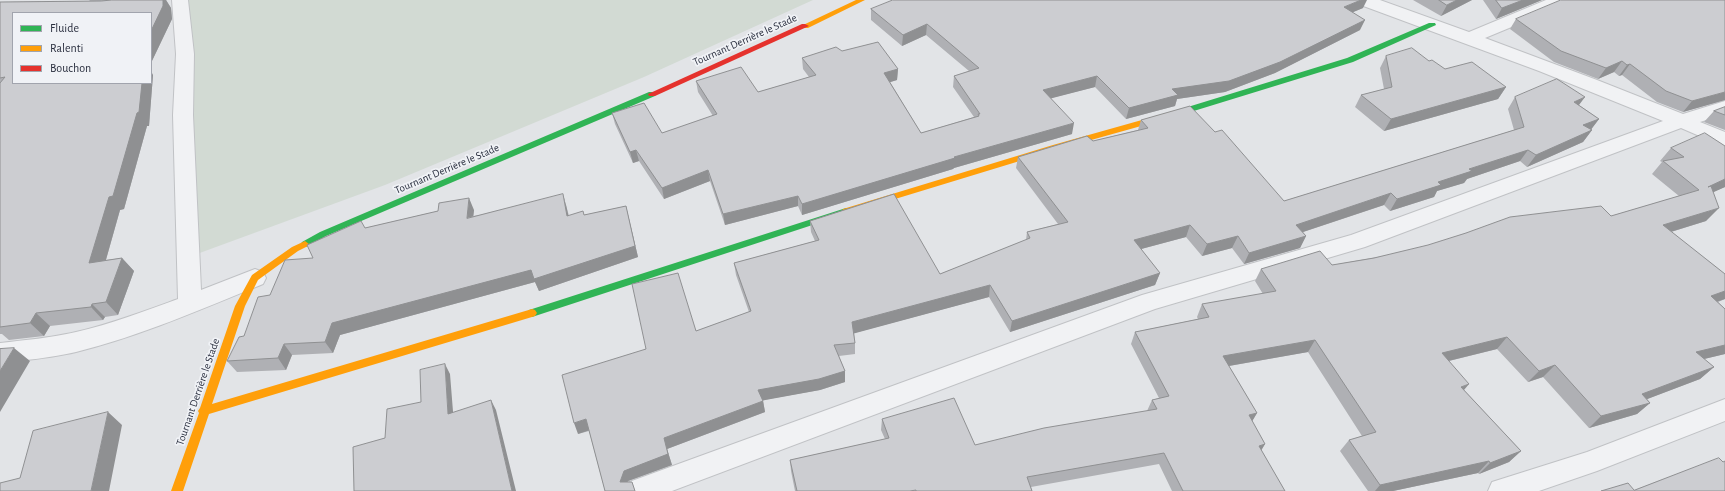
<!DOCTYPE html>
<meta charset="utf-8">
<style>
body{margin:0}
#map{position:relative;width:1725px;height:491px;overflow:hidden;background:#e2e4e7;font-family:"Alegreya Sans",sans-serif}
canvas{display:block}
.legend{position:absolute;left:12px;top:12px;width:140px;height:72px;box-sizing:border-box;background:#f0f2f6;border:1px solid #a1a4ad;margin:0;padding:5px 7px;list-style:none;font-size:12px;color:#2a2f3f}
.legend li{display:flex;align-items:center;gap:8px;height:20px}
.legend b{width:20px;border:1px solid #a1a4ad}
</style>
<div id="map">
<canvas width="1725" height="491"></canvas>
<ul class="legend">
<li><b style="height:5px;background:#30b455"></b>Fluide</li>
<li><b style="height:5px;background:#ff9f0a"></b>Ralenti</li>
<li><b style="height:5px;background:#e5322d"></b>Bouchon</li>
</ul>
</div>
<script>
const c = document.querySelector('canvas').getContext('2d');
c.lineJoin = 'round';
function paint(path, color) { c.fillStyle = color; c.fill(path, 'evenodd'); }
function strokePath(path, color, width, dash) { c.strokeStyle = color; c.lineWidth = width; c.lineCap = dash ? 'butt' : 'round'; c.setLineDash(dash || []); c.stroke(path); }
function write(font, color, halo, rows, align = 'center') {
  c.font = font + ' "Alegreya Sans",sans-serif'; c.lineWidth = 3.5; c.setLineDash([]); c.textBaseline = 'middle'; c.strokeStyle = halo; c.fillStyle = color; for (const [text, x, y, turn = 0] of rows) {
    c.save(); c.translate(x, y); c.rotate((+turn || 0) * Math.PI / 180); c.textAlign = isNaN(turn) ? turn : align; if (halo) c.strokeText(text, 0, 0); c.fillText(text, 0, 0); c.restore();
  }
}
paint(new Path2D(`
 M183 0H813L644 77 385 185 186 258Z`), '#d2dad3');
const street = new Path2D(`
 M172 0H188L194 54 193 115 201 290 255 269 263 272 266 278 263 284C202 309 140 336 76 352 51 358 25 360 0 363V343C25 340 51 338 76 332 111 324 145 311 178 299L173 115 176 54Z
 M1356 0H1380L1469 32 1546 0H1569L1567 4 1485 38 1597 80 1683 114 1725 101V114L1700 122 1725 132V147L1681 128 1365 247 1155 309 672 491H625L629 482 1142 295 1351 235 1663 121 1539 71 1358 4Z
 M1725 399V421L1597 471 1539 491H1488L1492 482 1587 452Z`);
strokePath(street, '#c0c2c5', 2);
paint(street, '#f1f2f4');
paint(new Path2D(`
 M1429 23H1435L1436 25 1353 62 1184 114 1181 115 1177 112 1178 110 1347 58Z
 M649 92H655L656 94 655 96 326 236 308 246 305 247 301 244 302 242 320 232Z
 M846 208 849 209 850 211 849 213 532 317 529 316 527 313 529 310Z`), '#30b455');
paint(new Path2D(`
 M856 0H865L808 28H805L801 26Z
 M1181 109 1185 112 1184 114 1059 149 846 214 842 211 843 209 1053 145Z
 M305 241 309 244 308 246 298 251 258 280 245 306 212 404 532 309 535 310 537 313 535 316 532 317 209 414 183 491H171L199 413 198 411 200 408 235 306 252 275 292 247Z`), '#ff9f0a');
paint(new Path2D(`
 M802 24H805L809 26 655 96H649L648 94Z`), '#e5322d');
paint(new Path2D(`
 M89 0H166L171 8 172 19 151 63V13H13L153 75 149 126H147L124 209 120 210 106 260 122 258 134 271 118 315 105 317 103 320 50 326 44 336 9 340 2 334H0V2L90 1Z
 M1413 0H1472L1441 16Z
 M1483 0H1542L1496 19Z
 M1363 8 1353 12 1360 30 1275 73 1225 92 1177 99 1175 106 1126 119 1095 87 1051 98 1072 134 954 168 953 169 802 215 798 206 725 225 710 181 664 199 639 161 633 163 615 124 612 113 662 133 713 116 698 92 696 81 758 92 809 77 803 69 802 58 842 51 898 69 897 80 890 82 921 133 974 117 953 87 954 76 969 71 926 35 902 46 871 20V9Z
 M1516 19 1725 100 1683 112 1657 102 1622 75 1619 76 1614 72 1598 79 1554 62 1510 29Z
 M1386 56 1429 61 1445 69 1506 87 1498 99 1384 131 1355 107 1361 95 1384 89 1380 68Z
 M1515 97 1579 105 1599 119 1591 129 1592 130 1583 142 1527 167 1520 161 1467 179 1464 183 1437 191 1434 197 1390 211 1384 205 1303 232 1306 236 1300 248 1244 264 1232 248 1202 256 1186 237 1141 249 1160 273 1155 285 1010 332 989 297 854 333 855 343V354L839 356 845 371V382L820 390 763 400 765 412 667 449 672 465 628 481 627 482H632L635 491H605L589 431 578 434 646 349 749 312 736 275 734 263 815 241 811 232 810 221 940 274 1026 240 1027 232 1058 224 1016 168 1018 157 1093 141 1138 130 1141 120 1284 201 1514 130 1508 109Z
 M1725 107V130L1704 122 1714 111Z
 M1725 146V187L1713 192 1706 221 1671 232 1725 274V299L1718 302 1725 309V354L1704 359 1714 367 1700 379 1647 399 1650 403 1637 414 1589 428 1543 377 1528 382 1497 349 1449 361 1464 390 1521 451 1509 462 1479 474 1478 473 1393 491H1368L1340 451 1349 440 1362 436 1308 352 1229 366 1257 413 1252 421 1265 444 1261 450 1285 491H1172L1159 464 1031 487 1032 491H795L791 471 790 460 885 439 881 430 882 419 975 445 1147 411 1152 400 1159 398 1131 344 1135 332 1198 319 1197 317 1202 304 1263 294 1255 281 1261 269 1332 265 1611 216 1679 196 1652 174 1662 162 1660 161 1671 148Z
 M566 205 569 216 584 215 626 206 638 257 539 291 535 282 340 335 333 353 292 355 286 370 237 372 227 361 244 336 270 295 313 258 365 228 438 211 474 210 473 216Z`), '#afb0b4');
paint(new Path2D(`
 M163 0H166L171 8 172 19 151 63V31Z
 M1361 0H1367L1363 8 1339 18 1344 7Z
 M1457 0H1472L1441 16 1447 5Z
 M1523 0H1542L1496 19 1502 8Z
 M1365 20 1360 30 1275 73 1225 92 1177 99 1175 106 1126 119 1129 108 1172 89Z
 M927 24 926 35 902 46 903 35Z
 M1622 61 1614 72 1598 79 1606 68Z
 M1630 64 1622 75 1619 76 1627 65Z
 M898 69 897 80 884 84V73Z
 M151 71 153 75 149 126H147L124 209 120 210 101 277 89 263 142 83H151Z
 M1097 76 1095 87 1041 101 1043 90Z
 M1506 87 1498 99 1384 131 1391 119Z
 M1725 92V100L1683 112 1692 101Z
 M1585 97 1576 109 1574 102Z
 M1599 119 1590 131 1583 125Z
 M1074 123 1072 134 954 168 953 169 802 215V204L954 157Z
 M1592 130 1583 142 1527 167 1536 155Z
 M636 150 639 161 633 163 630 152Z
 M1528 150 1520 161 1467 179 1464 183 1437 191 1434 197 1390 211 1397 199 1469 169Z
 M708 170 710 181 664 199 662 188Z
 M1725 179V187L1696 200 1708 187Z
 M1391 193 1384 205 1291 236 1296 225Z
 M563 194 566 205 571 228 567 216Z
 M798 196V206L725 225 723 214Z
 M469 198 474 210 472 229 467 218Z
 M626 206 638 257 539 291 535 282 340 335 333 353 325 342 332 323Z
 M1719 208 1706 221 1651 238 1663 225Z
 M1190 225 1186 237 1130 252 1134 240Z
 M1238 236 1232 248 1202 256 1207 244Z
 M1306 236 1300 248 1244 264 1249 253Z
 M122 258 134 271 118 315 106 302Z
 M1160 273 1155 285 1010 332 1012 321Z
 M990 285 989 297 852 334V322Z
 M1725 291V299L1698 308 1711 296Z
 M92 304 105 317 103 320 91 307Z
 M36 313 50 326 44 336 30 323Z
 M1507 337 1497 349 1432 365 1442 353Z
 M1315 340 1308 352 1217 368 1223 356Z
 M284 344 292 355 286 370 278 358Z
 M1725 345V354L1683 364 1696 352Z
 M14 348 30 361 0 412V371Z
 M445 364 450 374 454 424 448 414Z
 M1555 365 1543 377 1528 382 1539 371Z
 M1714 367 1700 379 1629 406 1642 394Z
 M845 371V382L820 390 760 401 758 390Z
 M1469 384 1459 396 1461 387Z
 M491 400 496 410 516 491H512Z
 M763 401 765 412 667 449 672 465 628 481 624 491 620 482 624 471 664 438Z
 M1650 403 1637 414 1589 428 1601 416Z
 M108 412 122 425 109 491H91Z
 M1257 413 1250 425 1249 415Z
 M586 419 590 430 578 434 574 423Z
 M1265 444 1258 456 1259 446Z
 M1521 451 1509 462 1479 474 1490 463Z
 M1489 461 1478 473 1393 491H1375L1380 485Z`), '#8f9092');
const building = new Path2D(`
 M112 0H163V6L151 31V13H13V83H142L139 112 137 113 113 196 109 197 89 263 122 258 106 302 92 304 91 307 36 313 30 323 0 327V83L5 77 0 78V2L101 1Z
 M893 0H1361L1344 7 1365 20 1280 62 1229 81 1172 89 1178 95 1129 108 1097 76 1043 90 1074 123 954 157 955 158 802 204 798 196 723 214 708 170 662 188 636 150 630 152 612 113 644 103 662 133 717 114 696 81 741 67 758 92 816 75 802 58 836 47 842 51 878 42 898 69 884 73 921 133 979 116 978 114H980L954 76 979 68 927 24 903 35 871 9Z
 M1439 0H1457L1447 5Z
 M1496 0H1523L1502 8Z
 M1561 0H1725V92L1692 101 1666 91 1630 64 1627 65 1622 61 1606 68 1561 51 1516 19Z
 M1412 48 1429 61 1432 60 1445 69 1472 62 1506 87 1391 119 1361 95 1392 87 1386 56Z
 M1557 79 1585 97 1574 102 1599 119 1583 125 1592 130 1536 155 1528 150 1469 169 1472 171 1438 182 1441 185 1397 199 1391 193 1296 225 1306 236 1249 253 1238 236 1207 244 1190 225 1134 240 1160 273 1012 321 990 285 852 322 855 343 834 345 845 371 819 379 758 390 763 401 664 438 668 454 624 471 620 482H632L635 491H605L586 419 574 423 562 375 646 349 632 284 678 273 696 331 751 311 734 263 819 240 810 221 894 194 940 274 1030 238 1027 232 1068 222 1018 157 1087 136 1093 141 1148 128 1141 120 1190 106 1215 132 1222 130 1284 201 1524 127 1515 97Z
 M1725 107V115L1714 111Z
 M1705 133 1725 146V179L1708 187 1711 186 1719 208 1663 225 1725 274V291L1711 296 1725 309V345L1696 352 1714 367 1642 394 1650 403 1601 416 1555 365 1539 371 1507 337 1442 353 1469 384 1461 387 1521 451 1490 463 1489 461 1380 485 1349 440 1376 432 1315 340 1223 356 1257 413 1249 415 1265 444 1259 446 1285 491H1183L1164 453 1027 477 1032 491H916V490L910 491H797L790 460 889 438 882 419 954 398 975 445 1044 428 1157 409 1152 400 1169 396 1135 332 1209 317 1202 304 1276 291 1261 269 1320 251 1332 265 1374 258 1428 245 1466 233 1510 217 1601 206 1611 216 1699 190 1663 161 1684 157 1671 148Z
 M563 194 567 216 583 211 584 215 626 206 635 246 534 279 531 270 332 323 325 342 284 344 278 358 227 361 239 337 244 336 258 297 270 295 285 260 313 258 307 245 361 221 365 228 438 211 439 203 469 198 467 218Z
 M14 348 0 371V349Z
 M445 364 448 414 491 400 512 491H354L353 447 385 438 387 409 421 402 420 370Z
 M108 412 91 491H0V483L20 478 33 431Z
 M1719 458 1723 462 1725 461V491H1601L1628 483 1634 490Z`);
paint(building, '#cccdd1');
strokePath(building, '#8f9092', 1);
write('11px', '#2a2f3f', '#f0f2f6', [
 ["Tournant Derrière le Stade",745,40,-24],
 ["Tournant Derrière le Stade",447,169,-23],
 ["Tournant Derrière le Stade",198,392,-71]
]);
</script>
